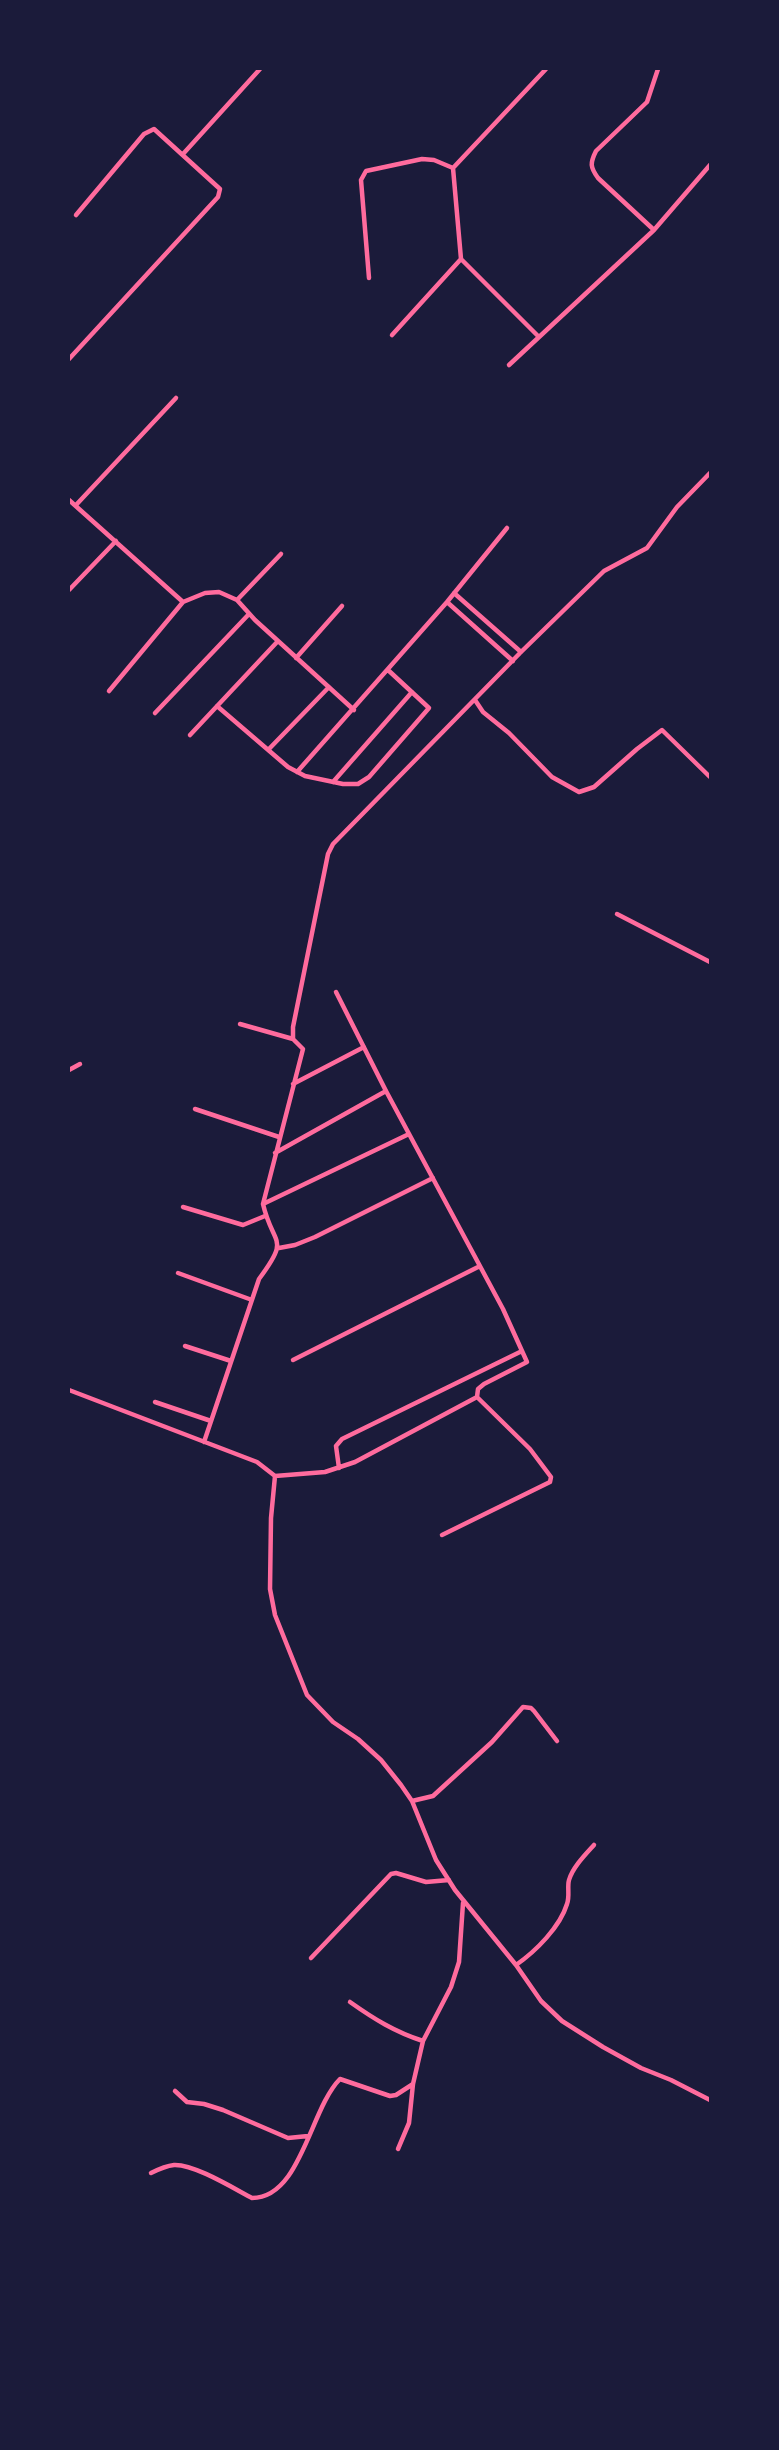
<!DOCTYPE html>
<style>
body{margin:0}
#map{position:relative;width:779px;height:2450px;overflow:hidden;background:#1b1b3a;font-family:"Work Sans",sans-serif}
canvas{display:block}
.frame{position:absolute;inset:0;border:70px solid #1b1b3a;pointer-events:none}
</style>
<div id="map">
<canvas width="779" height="2450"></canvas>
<div class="frame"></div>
</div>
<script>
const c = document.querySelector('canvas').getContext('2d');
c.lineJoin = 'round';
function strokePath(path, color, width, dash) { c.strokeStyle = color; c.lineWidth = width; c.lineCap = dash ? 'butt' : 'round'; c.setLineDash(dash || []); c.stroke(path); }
strokePath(new Path2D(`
 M183 154 260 69
 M654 230 598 178C590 167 590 163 596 151L647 102 658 69
 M369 278 361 180 366 171 422 159 434 160 453 168
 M392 335 461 259
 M539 337 461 259 453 168 546 69
 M69 359 218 197 220 189 154 129 144 134 76 215
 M509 365 654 230 710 165
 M69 500 183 602
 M76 505 176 398
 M69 590 116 541
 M454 593 521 652
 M237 600 281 554
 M447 602 513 661
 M296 658 342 606
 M109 691 183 602 205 593 219 592 237 600 255 620 354 710
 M475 700 483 712 509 733 552 777 579 792 594 787 637 749 662 730 710 777
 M217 706 288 767 305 776 343 784H358L369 777 429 708 388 670
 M155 713 249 614
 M190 735 278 641
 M268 750 329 687
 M297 772 447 602 507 528
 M333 782 412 692
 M617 914 710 962
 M336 992 386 1091
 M240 1024 293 1039
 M69 1070 80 1064
 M293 1084 364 1047
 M195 1109 279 1137
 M275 1153 386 1091 503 1309 527 1362 484 1384 478 1389 477 1397
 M263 1204 409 1134
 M183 1207 243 1225 265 1216
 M279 1248 295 1245 315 1237 433 1178
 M178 1273 252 1300
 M185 1346 231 1361
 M293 1360 480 1266
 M69 1390 257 1462 275 1476 325 1472 355 1462 477 1397
 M155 1402 211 1421
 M204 1442 259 1279C291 1236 273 1247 263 1204L303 1049 293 1039V1027L328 854 333 844 521 652 604 571 647 548 677 507 710 473
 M339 1468 336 1446 342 1439 522 1351
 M275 1476 271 1518 270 1589 275 1615 307 1695 333 1722 358 1739 381 1760 401 1785 412 1801 436 1860 455 1890 516 1965 541 2001 562 2021 603 2047 641 2068 671 2080 710 2100
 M442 1535 550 1482 551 1477 530 1449 477 1397
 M412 1801 433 1796 492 1742 523 1707 531 1708 534 1711 557 1741
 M311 1958 391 1874 396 1873 426 1882 449 1880
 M516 1965C536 1951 560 1927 567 1904 570 1896 567 1887 569 1880 573 1867 585 1855 594 1845
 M350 2002C374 2019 395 2032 423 2041
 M175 2091 187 2102 204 2104 223 2110 288 2138 308 2136
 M398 2149 409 2123 413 2084 423 2041 451 1987 459 1962 463 1903
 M151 2173C159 2169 165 2166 174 2165 194 2164 233 2188 252 2198 301 2198 310 2109 340 2079L390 2096 396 2095 413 2084`), '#ff6b9d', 4.5);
</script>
